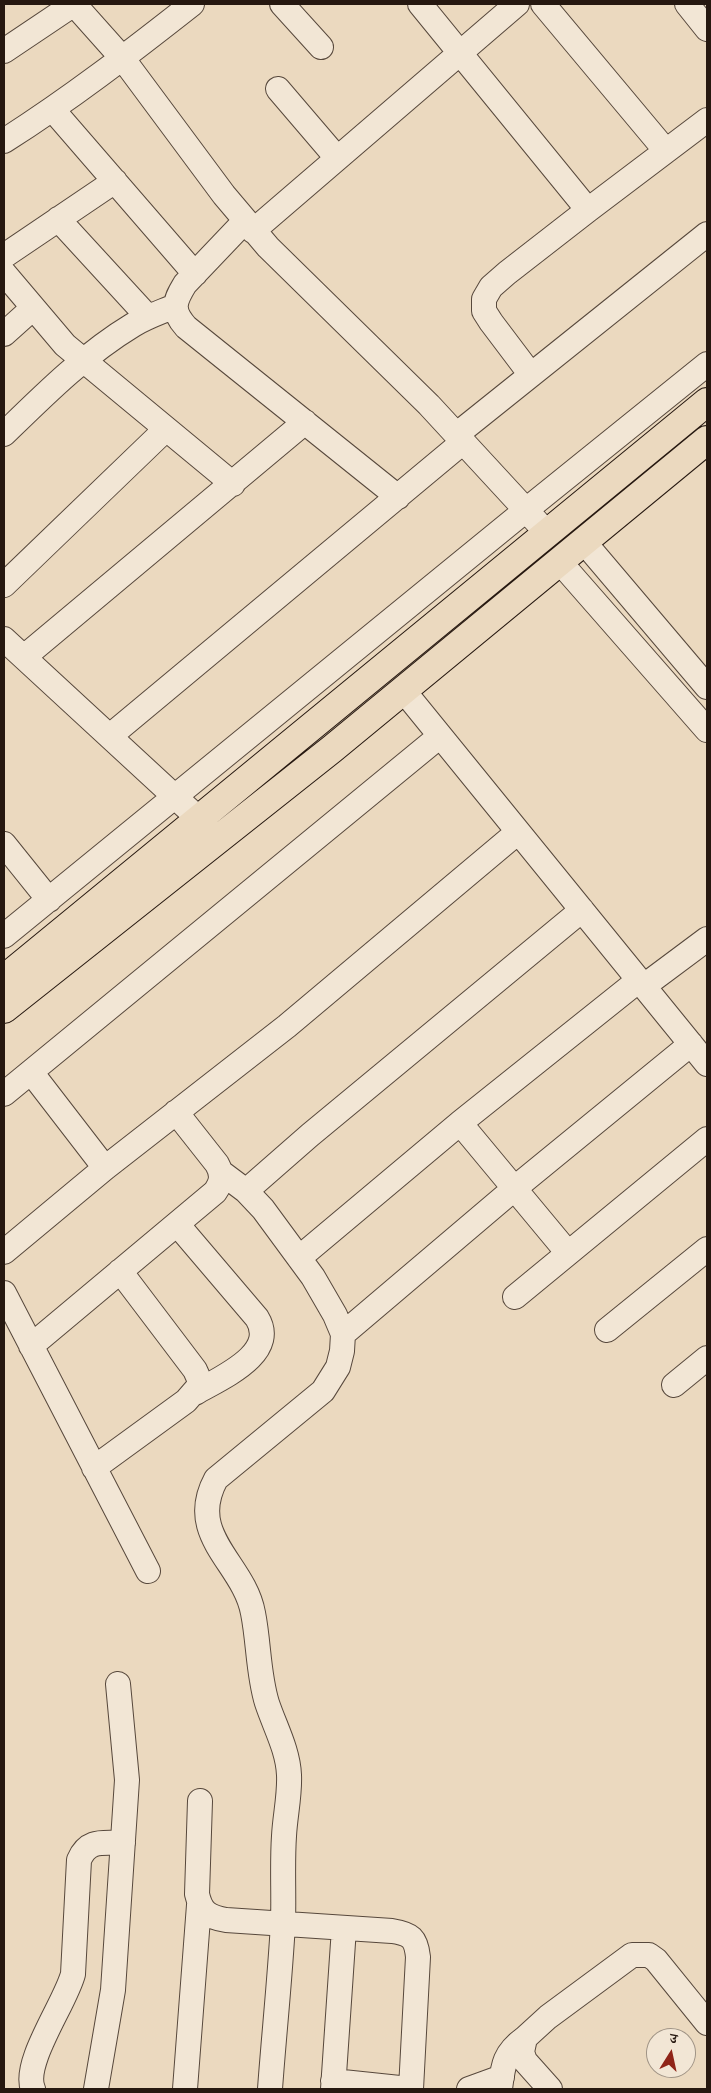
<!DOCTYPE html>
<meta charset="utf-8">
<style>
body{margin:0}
#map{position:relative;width:711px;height:2093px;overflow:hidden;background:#ebd9bf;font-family:"IM FELL French Canon","Noto Serif Devanagari",serif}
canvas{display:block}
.frame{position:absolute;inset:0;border:5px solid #261810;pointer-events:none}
.north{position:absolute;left:646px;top:2028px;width:50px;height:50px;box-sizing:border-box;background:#f2e6d5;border:1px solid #a09486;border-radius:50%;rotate:10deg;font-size:14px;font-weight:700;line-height:20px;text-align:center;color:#261810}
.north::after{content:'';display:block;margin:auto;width:18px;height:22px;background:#8f2418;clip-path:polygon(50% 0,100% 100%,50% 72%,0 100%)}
</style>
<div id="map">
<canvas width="711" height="2093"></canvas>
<div class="frame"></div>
<div class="north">उ</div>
</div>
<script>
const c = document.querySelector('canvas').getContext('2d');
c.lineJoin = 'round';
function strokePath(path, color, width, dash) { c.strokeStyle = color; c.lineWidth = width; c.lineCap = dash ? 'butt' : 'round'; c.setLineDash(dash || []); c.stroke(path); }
const minor = new Path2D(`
 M74 4 123 59 224 195 268 247 429 405 548 534
 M282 4 321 47
 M420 4 588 210
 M543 4 666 151
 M687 4 707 29
 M4 51 74 4
 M278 89 337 158
 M53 110 195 274
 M4 141C70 99 131 52 192 4
 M58 219 148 317
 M245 221 185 284C174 302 171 310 186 327L398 497
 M253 231 517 4
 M4 256 115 181
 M4 273 65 345 233 484
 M4 334 33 308
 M531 375 491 322 484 311V299L491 287 507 273 588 210 707 120
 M4 434C44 395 85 354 133 325 146 317 161 312 175 306
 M456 435 707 234
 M584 542 707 687
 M559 561 707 730
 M4 585 166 429
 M4 639 199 819
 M24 657 305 422
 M403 690 707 1064
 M110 736 463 442
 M4 844 49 900
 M4 936 526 510 707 364
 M644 986 707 939
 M31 1072 105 1168
 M4 1094 440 736
 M460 1123 568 1253
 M222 1173 246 1191 263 1209 313 1277 335 1315 343 1334 342 1351 338 1367 323 1391 216 1479C185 1536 244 1563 253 1613 259 1643 258 1674 267 1703 275 1727 288 1750 289 1775 290 1795 285 1816 284 1836 282 1865 284 1894 283 1923 280 1978 274 2034 270 2089
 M246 1191 310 1135 582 910
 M177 1224 257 1318C279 1354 220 1378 195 1393
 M4 1252 105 1168 287 1026 518 832
 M299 1258 460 1123 639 980
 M4 1293 148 1571
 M515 1297 707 1139
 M607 1330 707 1249
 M343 1334 515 1188 691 1044
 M31 1346 215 1192C222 1182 223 1175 217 1164L176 1112
 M674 1385 707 1358
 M94 1468 186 1401 199 1386V1379L195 1370 120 1271
 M200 1801 197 1894C201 1912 208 1917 226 1920L392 1931C411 1934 416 1938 418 1957L411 2089
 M333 2081 409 2089
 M33 2089C22 2063 66 2002 73 1974L79 1860C88 1839 102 1843 123 1843
 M96 2089 113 1990 127 1780 118 1684
 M185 2089 199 1905
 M333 2089 344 1928
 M469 2089 502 2077
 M500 2089C503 2065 504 2053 525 2038
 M550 2089 525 2061 522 2052 525 2038 548 2017 632 1955H649L656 1960 707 2023`);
const major = new Path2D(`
 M4 979 707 402
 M4 1009 332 749 707 440`);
strokePath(minor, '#57483c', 26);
strokePath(major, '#261810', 30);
strokePath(minor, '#f2e6d5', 24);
strokePath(major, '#ebd9bf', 28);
</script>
